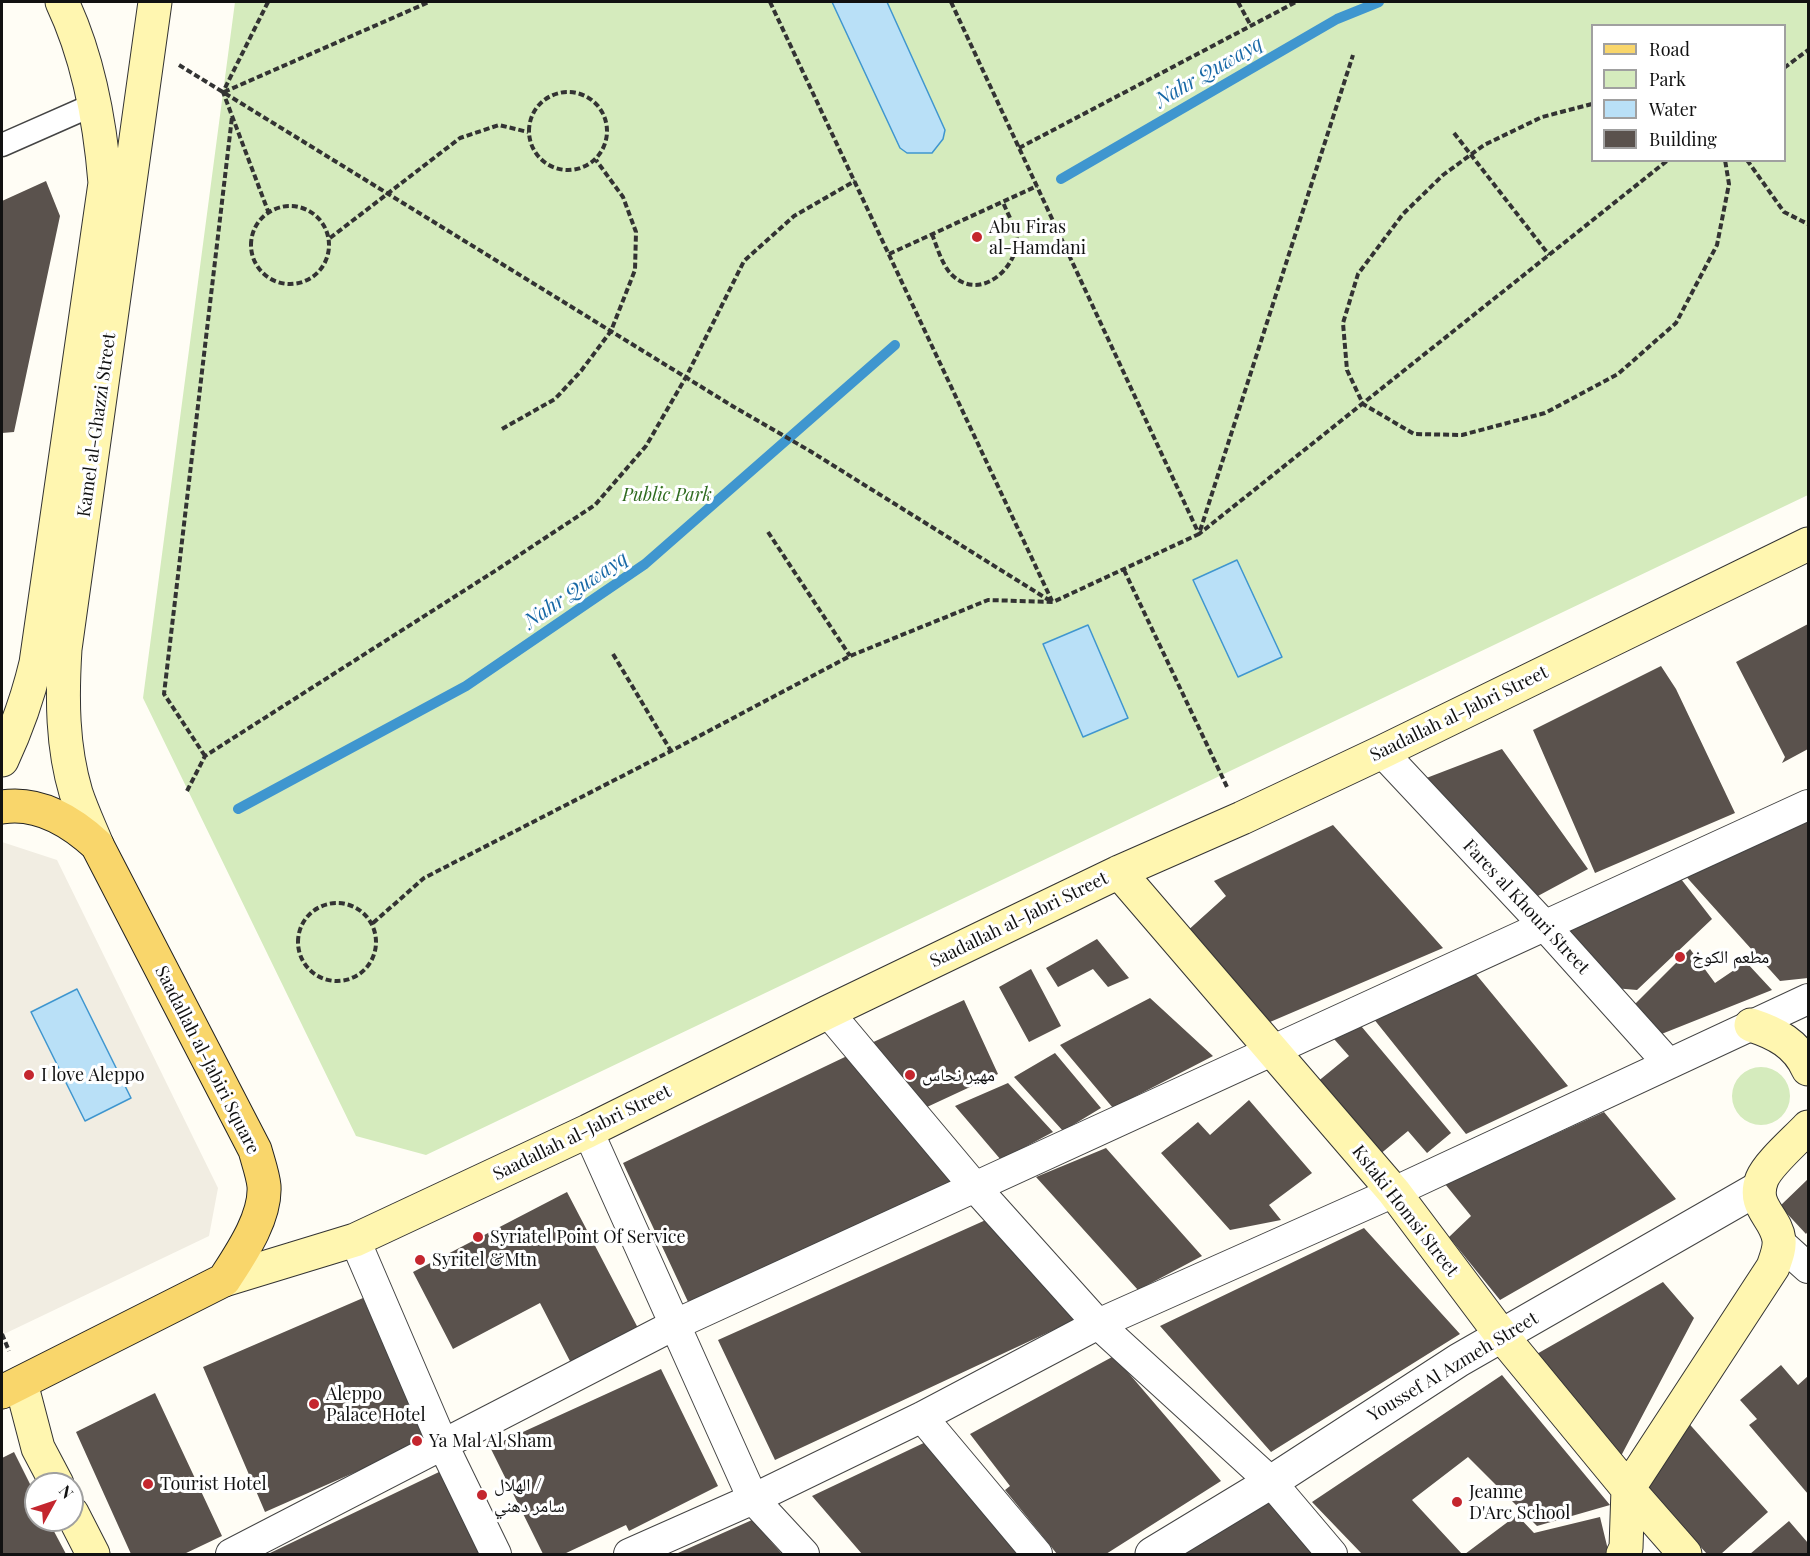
<!DOCTYPE html>
<meta charset="utf-8">
<style>
body{margin:0}
#map{position:relative;width:1810px;height:1556px;overflow:hidden;background:#fffdf5;font-family:"Playfair Display",serif}
canvas{display:block}
.frame{position:absolute;inset:0;border:3px solid #111;pointer-events:none}
.legend{position:absolute;left:1591px;top:24px;width:195px;height:138px;box-sizing:border-box;background:#fff;border:2px solid #a0a0a0;margin:0;padding:8px 10px;list-style:none;font-size:18px;color:#111}
.legend li{display:flex;align-items:center;gap:12px;height:30px}
.legend b{width:30px;border:2px solid #a0a0a0}
.north{position:absolute;left:24px;top:1472px;width:60px;height:60px;box-sizing:border-box;background:#fff;border:2px solid #a0a0a0;border-radius:50%;rotate:50deg;font-size:16px;font-weight:700;line-height:24px;text-align:center;color:#111}
.north::after{content:'';display:block;margin:auto;width:21px;height:27px;background:#c4262e;clip-path:polygon(50% 0,100% 100%,50% 72%,0 100%)}
</style>
<div id="map">
<canvas width="1810" height="1556"></canvas>
<div class="frame"></div>
<ul class="legend">
<li><b style="height:8px;background:#f9d66b"></b>Road</li>
<li><b style="height:16px;background:#d5ebbd"></b>Park</li>
<li><b style="height:16px;background:#b9e0f7"></b>Water</li>
<li><b style="height:16px;background:#5a524d"></b>Building</li>
</ul>
<div class="north">N</div>
</div>
<script>
const c = document.querySelector('canvas').getContext('2d');
c.lineJoin = 'round';
function paint(path, color) { c.fillStyle = color; c.fill(path, 'evenodd'); }
function strokePath(path, color, width, dash) { c.strokeStyle = color; c.lineWidth = width; c.lineCap = dash ? 'butt' : 'round'; c.setLineDash(dash || []); c.stroke(path); }
function write(font, color, halo, rows, align = 'center') {
  c.font = font + ' "Playfair Display","Noto Naskh Arabic",serif'; c.lineWidth = 6; c.setLineDash([]); c.textBaseline = 'middle'; c.strokeStyle = halo; c.fillStyle = color; for (const [text, x, y, turn = 0] of rows) {
    c.save(); c.translate(x, y); c.rotate((+turn || 0) * Math.PI / 180); c.textAlign = isNaN(turn) ? turn : align; if (halo) c.strokeText(text, 0, 0); c.fillText(text, 0, 0); c.restore();
  }
}
paint(new Path2D(`
 M235 2H1808V495L426 1155 356 1136 143 698ZM1592 26H1784V160H1592Z
 M1732 1096a29 29 0 1 1 58 0a29 29 0 1 1-58 0Z`), '#d5ebbd');
paint(new Path2D(`
 M2 842 57 860 218 1188 209 1236 2 1335Z`), '#f1ede2');
const water = new Path2D(`
 M832 2H887L945 130 943 139 932 153H907L900 148Z
 M1237 560 1282 657 1238 677 1193 580Z
 M1088 625 1128 718 1083 737 1043 644Z
 M77 989 131 1098 85 1121 31 1012Z`);
paint(water, '#b9e0f7');
strokePath(water, '#3f96cf', 1.5);
strokePath(new Path2D(`
 M1061 179 1337 19 1379 2
 M238 809 466 686 645 564 895 345`), '#3f96cf', 10);
paint(new Path2D(`
 M46 181 60 216 14 432 2 433V201Z
 M1808 624V749L1782 763 1785 757 1736 662Z
 M1661 666 1676 689 1735 813 1595 873 1533 730Z
 M1502 749 1588 869 1536 897 1416 782Z
 M1808 809V978L1780 981 1682 872Z
 M1333 825 1443 948 1263 1025 1185 933 1226 896 1214 881Z
 M1681 879 1712 919 1637 990 1614 988 1564 931Z
 M1097 939 1129 978 1108 987 1093 969 1058 987 1046 968Z
 M1690 949 1715 983 1746 962 1772 990 1659 1035 1635 1004Z
 M1031 969 1061 1026 1029 1042 999 987Z
 M1475 973 1568 1086 1466 1134 1373 1018Z
 M1150 998 1213 1056 1113 1108 1060 1045Z
 M964 1000 998 1074 927 1107 867 1045Z
 M1356 1020 1451 1133 1427 1153 1408 1131 1373 1160 1311 1087 1349 1056 1334 1039Z
 M1055 1053 1101 1108 1063 1131 1014 1077Z
 M847 1056 954 1183 689 1304 623 1163Z
 M1008 1083 1053 1132 1001 1160 955 1106Z
 M1249 1100 1312 1173 1269 1205 1281 1220 1230 1230 1161 1153 1198 1122 1210 1135Z
 M1604 1112 1676 1199 1500 1300 1449 1237 1471 1216 1445 1184Z
 M1106 1148 1202 1256 1138 1290 1036 1177Z
 M1808 1179V1231L1806 1234 1780 1206Z
 M567 1192 639 1330 572 1365 540 1303 453 1349 413 1272Z
 M988 1219 1077 1319 775 1460 718 1340Z
 M1364 1228 1460 1334 1271 1452 1160 1326Z
 M1663 1282 1694 1318 1621 1456 1535 1355Z
 M363 1298 426 1441 265 1512 203 1367Z
 M1114 1356 1221 1481 1106 1554H1057L1005 1490 1010 1486 970 1434Z
 M1781 1365 1798 1385 1808 1376V1494L1749 1425 1757 1419 1740 1400Z
 M661 1369 718 1486 629 1531 626 1525 564 1554H543L490 1447Z
 M1502 1375 1610 1505 1537 1526 1468 1457 1412 1500 1462 1554H1362L1312 1502Z
 M155 1393 222 1536 184 1554H131L76 1432Z
 M1684 1418 1768 1512 1721 1554H1707L1642 1482Z
 M930 1440 1027 1554H862L812 1496Z
 M14 1452 36 1496V1520H48L66 1554H2V1458Z
 M439 1472 480 1554H268Z
 M1270 1498 1320 1554H1171Z
 M1517 1515 1534 1533 1600 1517 1609 1554H1465Z
 M752 1520 782 1554H680L678 1553Z
 M1789 1521 1808 1543V1553L1807 1554H1750Z`), '#5a524d');
const pedestrian = new Path2D(`
 M2 145 95 104`);
const minor = new Path2D(`
 M1382 752 1545 926 1668 1063
 M828 1012 974 1186 1098 1324 1271 1482 1332 1554
 M588 1131 753 1499 804 1554
 M355 1240 443 1445 496 1554
 M1779 1242 1808 1268
 M922 1417 1037 1554
 M231 1554 674 1325 1808 805
 M629 1554 753 1499 922 1417 1098 1324 1394 1192 1808 999`);
const tertiary = new Path2D(`
 M1152 1554 1271 1482 1459 1360 1759 1188`);
const secondary = new Path2D(`
 M2 760C17 728 28 697 36 663L105 183C100 121 89 59 62 2
 M97 845C90 828 82 811 76 793 62 746 62 698 65 649L155 2
 M1119 872 1394 1192 1502 1336 1628 1489 1685 1554
 M1751 1025C1776 1033 1797 1044 1808 1069
 M224 1280 355 1240 588 1131 828 1012 1119 872 1242 818 1382 752 1808 544
 M21 1383 38 1448 57 1484
 M72 1513 93 1554
 M1623 1554 1626 1548 1628 1489 1773 1267C1776 1258 1780 1249 1779 1240 1776 1216 1751 1207 1762 1179 1768 1164 1796 1140 1808 1127`);
const primary = new Path2D(`
 M2 807C39 801 71 821 97 845L255 1150C258 1161 263 1175 264 1186 266 1218 240 1255 224 1280L2 1392`);
strokePath(pedestrian, '#444', 25);
strokePath(minor, '#444', 32);
strokePath(tertiary, '#444', 35);
strokePath(secondary, '#333', 35);
strokePath(primary, '#222', 35);
strokePath(new Path2D(`
 M268 2 223 92 268 211
 M770 2 1052 601
 M951 2 1199 534 1668 160
 M1238 2 1251 26
 M179 65 734 407 810 451 1052 602
 M1784 68 1808 50
 M529 131a39 39 0 1 1 78 0a39 39 0 1 1-78 0Z
 M224 92 429 2
 M1592 104 1542 117 1484 145 1443 175 1403 214 1358 274 1343 323 1347 370 1363 404 1414 434 1462 435 1545 413 1618 374 1676 323 1717 245 1729 184 1725 160
 M1454 133 1549 255
 M1019 148 1296 2
 M1747 160 1784 212 1808 224
 M251 245a39 39 0 1 1 78 0a39 39 0 1 1-78 0Z
 M932 234C937 247 942 265 952 275 979 301 1015 271 1017 241 1017 229 1007 213 1003 202
 M330 238 460 138 499 125 528 132
 M889 254 1037 186
 M502 429 555 399 581 371 611 331 635 270 636 232 623 197 596 160
 M768 532 850 656
 M1124 570 1228 789
 M613 654 671 751
 M205 756 164 694 232 117
 M187 791 205 756 498 569 595 505 646 446 686 377 744 261 794 216 855 181
 M298 942a39 39 0 1 1 78 0a39 39 0 1 1-78 0Z
 M373 923 424 878 671 751 850 656 988 600 1053 602 1199 534 1353 55
 M2 1334 9 1351`), '#333', 4, [6, 3]);
strokePath(pedestrian, '#fff', 22);
strokePath(minor, '#fff', 30);
strokePath(tertiary, '#fff', 33);
strokePath(secondary, '#fff6b0', 33);
strokePath(primary, '#f9d66b', 33);
for (const [x, y, r, color] of [
 [977,237,6,"#c4262e"],
 [1680,957,6,"#c4262e"],
 [29,1075,6,"#c4262e"],
 [910,1075,6,"#c4262e"],
 [478,1237,6,"#c4262e"],
 [420,1260,6,"#c4262e"],
 [314,1404,6,"#c4262e"],
 [417,1441,6,"#c4262e"],
 [148,1484,6,"#c4262e"],
 [482,1495,6,"#c4262e"],
 [1457,1502,6,"#c4262e"]
]) { const dot = new Path2D(); dot.arc(x, y, r, 0, 2 * Math.PI); c.fillStyle = color; c.fill(dot); strokePath(dot, '#fff', 2); }
write('18px', '#111', '#fff', [
 ["Abu Firas",989,227],
 ["al-Hamdani",989,248],
 ["مطعم الكوخ",1692,957],
 ["I love Aleppo",41,1075],
 ["مهير نحاس",922,1075],
 ["Syriatel Point Of Service",490,1237],
 ["Syritel &Mtn",432,1260],
 ["Aleppo",326,1394],
 ["Palace Hotel",326,1415],
 ["Ya Mal Al Sham",429,1441],
 ["Tourist Hotel",160,1484],
 ["الهلال /",494,1485],
 ["سامر دهني",494,1506],
 ["Jeanne",1469,1492],
 ["D'Arc School",1469,1513]
], 'left');
write('18px', '#111', '#fff', [
 ["Kamel al-Ghazzi Street",97,425,-82],
 ["Saadallah al-Jabri Street",1459,714,-26],
 ["Fares al Khouri Street",1526,907,47],
 ["Saadallah al-Jabri Street",1019,920,-26],
 ["Saadallah al-Jabiri Square",207,1060,63],
 ["Saadallah al-Jabri Street",582,1133,-26],
 ["Kstaki Homsi Street",1405,1211,52],
 ["Youssef Al Azmeh Street",1453,1367,-31]
]);
write('italic 18px', '#2f6b1f', '#fff', [
 ["Public Park",667,495]
]);
write('italic 20px', '#1768a6', '#fff', [
 ["Nahr Quwayq",1209,72,-30],
 ["Nahr Quwayq",576,590,-34]
]);
</script>
